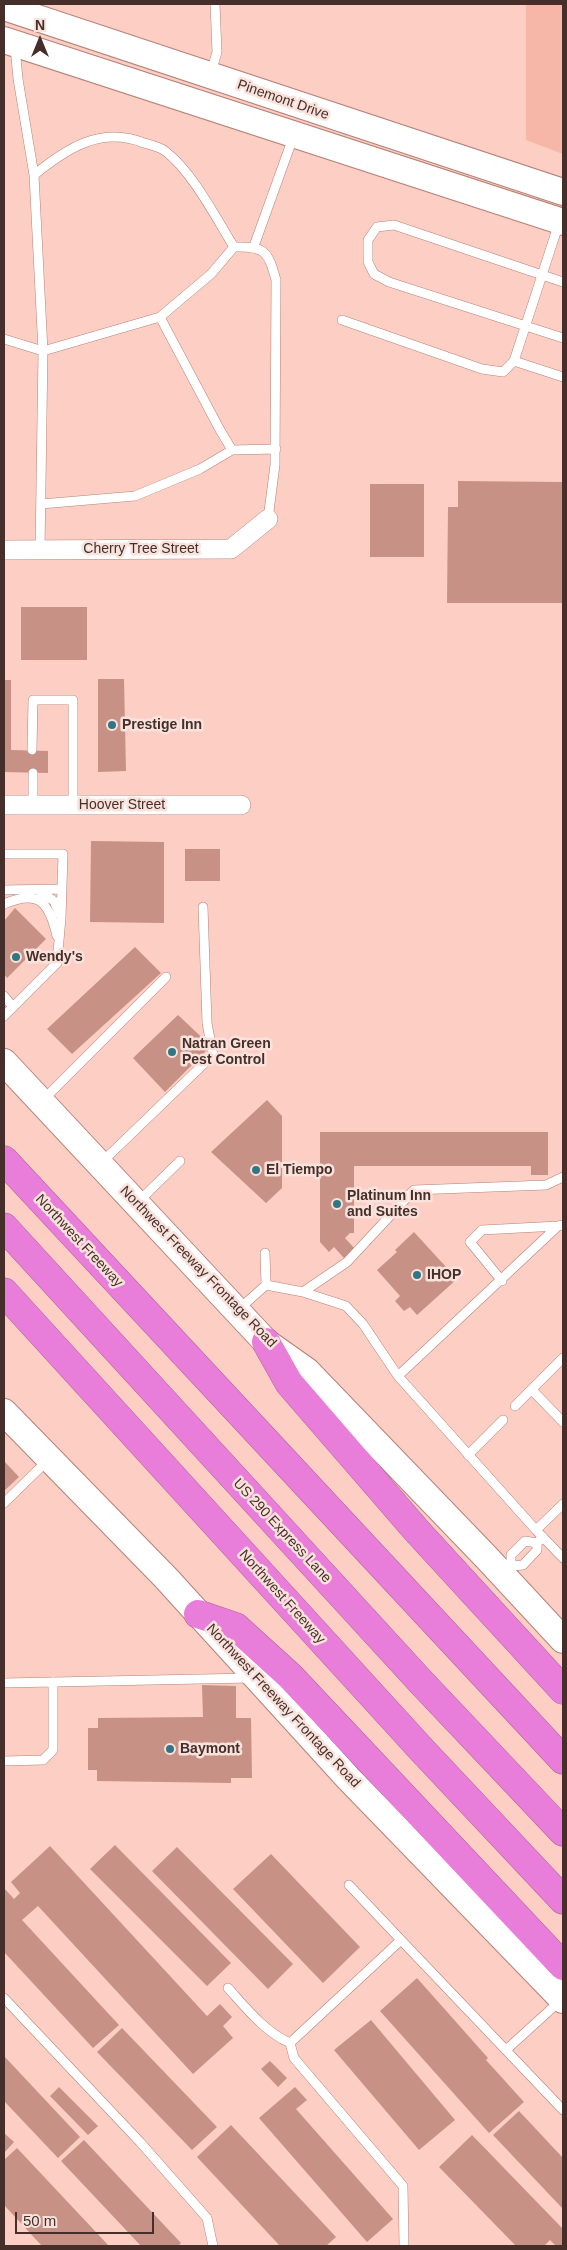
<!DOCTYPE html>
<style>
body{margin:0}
#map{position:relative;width:567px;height:2250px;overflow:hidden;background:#fdcec4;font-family:Arial,sans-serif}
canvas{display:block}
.frame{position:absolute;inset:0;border:5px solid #462f2a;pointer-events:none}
.north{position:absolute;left:15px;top:15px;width:50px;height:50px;-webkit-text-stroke:4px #fae2dc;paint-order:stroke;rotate:0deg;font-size:14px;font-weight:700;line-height:20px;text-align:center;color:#462f2a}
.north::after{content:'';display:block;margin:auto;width:18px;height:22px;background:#462f2a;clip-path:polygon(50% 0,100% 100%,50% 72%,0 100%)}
.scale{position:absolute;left:15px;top:2212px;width:139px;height:22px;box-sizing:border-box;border:2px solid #462f2a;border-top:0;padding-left:6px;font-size:15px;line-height:18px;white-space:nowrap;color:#462f2a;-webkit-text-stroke:4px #fae2dc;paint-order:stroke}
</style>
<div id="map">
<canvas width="567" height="2250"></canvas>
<div class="frame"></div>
<div class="north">N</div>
<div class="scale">50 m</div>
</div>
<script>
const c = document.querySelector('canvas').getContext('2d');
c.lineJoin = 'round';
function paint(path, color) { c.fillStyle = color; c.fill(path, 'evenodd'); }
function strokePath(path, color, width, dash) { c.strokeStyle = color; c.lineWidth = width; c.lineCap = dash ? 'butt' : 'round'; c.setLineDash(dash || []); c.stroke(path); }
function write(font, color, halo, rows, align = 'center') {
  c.font = font + ' Arial,sans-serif'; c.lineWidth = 5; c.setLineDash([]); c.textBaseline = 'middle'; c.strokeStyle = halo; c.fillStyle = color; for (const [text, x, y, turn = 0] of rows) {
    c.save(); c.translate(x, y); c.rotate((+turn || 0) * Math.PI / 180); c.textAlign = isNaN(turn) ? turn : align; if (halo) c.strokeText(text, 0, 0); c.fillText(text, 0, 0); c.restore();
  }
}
paint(new Path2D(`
 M526 4H563V154L526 140Z`), '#f6b6a8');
paint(new Path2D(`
 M458 481 563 482V603H447L448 507H458Z
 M370 484H424V557H370Z
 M21 607H87V660H21Z
 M98 679H124L126 771 98 772Z
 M4 680H11V750L48 751V773L4 772Z
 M91 841 164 842V923L90 922Z
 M185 849H220V881H185Z
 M15 908 46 939 7 978 4 974V921Z
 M135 947 161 973 72 1054 47 1029Z
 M178 1015 211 1046 165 1092 133 1058Z
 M267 1100 282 1116V1188L266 1203 211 1152Z
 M320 1132H548V1175H531V1166H354V1233H350L345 1238 355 1249 344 1258 334 1247 329 1252 320 1242Z
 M414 1232 457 1279 417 1315 410 1307 404 1311 395 1301 400 1296 377 1270 397 1252 395 1250Z
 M4 1461 19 1477 4 1491Z
 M202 1685 236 1686V1718H251L252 1778H231V1783L97 1781V1770H88V1728H98V1718L203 1717Z
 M115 1845 231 1963 207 1986 90 1869Z
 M50 1846 207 2016 220 2004 232 2017 223 2026 233 2038 193 2074 38 1906 22 1920 119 2025 93 2048 4 1952V1888L14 1899 20 1893 11 1882Z
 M177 1847 293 1964 268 1989 152 1871Z
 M271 1854 360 1947 323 1983 233 1889Z
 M417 1978 488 2058 486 2060 524 2102 489 2133 380 2011Z
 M371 2020 455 2120 419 2150 334 2050Z
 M122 2028 217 2127 192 2150 97 2052Z
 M4 2056 80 2137 58 2158 4 2101Z
 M270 2061 287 2078 278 2087 261 2069Z
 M59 2087 98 2126 88 2135 50 2096Z
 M295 2087 307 2100 296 2109 393 2219 367 2242 259 2118Z
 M519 2111 563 2158V2209L493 2135Z
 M231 2125 336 2237 326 2246H280L197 2157Z
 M4 2133 14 2142 4 2153Z
 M472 2135 563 2229V2246H556L550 2240 544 2246H516L439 2167Z
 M84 2140 181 2243 178 2246H141L61 2161Z
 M17 2148 109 2246H42L4 2205V2160Z`), '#c89185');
const lane = new Path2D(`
 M15 47 18 79 34 175 43 351 40 550
 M211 73 217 52 215 4
 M34 175C67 148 101 126 144 143 151 145 160 147 165 151 192 171 216 218 234 247
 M254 246 294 135
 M563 282 394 225 377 227 368 240V262L374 274 389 282 563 338
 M160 317 220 430 232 450 276 449
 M342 320 482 369 503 372 514 361 559 223
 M4 339 43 351 160 317 211 274 234 247C266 246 268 252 276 280L275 465 268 519
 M514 361 563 377
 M41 504 135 496 200 469 232 450
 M32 750 33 700H73V805
 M33 773V805
 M4 854H63L61 918 57 963 4 1016
 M4 890 62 889
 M38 890 54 901 60 915
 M4 904C39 889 49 902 57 936
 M4 996 13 1007
 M43 1100 166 977
 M102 1162 213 1055 207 1023 203 907
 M138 1202 180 1161
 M502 1281 470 1242 482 1230 558 1226
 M266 1285 303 1292 346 1306 363 1324 398 1376 536 1530
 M303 1292 347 1262 414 1190 546 1185 563 1177
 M238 1310 266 1285 265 1253
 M398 1376 558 1226 563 1225
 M532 1390 563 1422
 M515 1406 563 1358
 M468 1455 503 1420
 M4 1503 47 1461
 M563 1504 536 1530 563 1558
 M511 1566V1555L525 1541 537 1543
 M504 1573 511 1566 523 1565 537 1550V1543L543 1537
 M4 1683 251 1678
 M4 1761 43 1760 53 1750V1682
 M349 1885 401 1940
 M228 1988C247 2009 265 2032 290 2043
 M4 1998 140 2142 207 2218 213 2246
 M506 2050 561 2000
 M404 2246 403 2186 294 2058 290 2043 401 1940 563 2110`);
const street = new Path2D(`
 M4 550 231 549 268 519
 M4 805H241`);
const secondary = new Path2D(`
 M4 7 563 192
 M4 40 563 222
 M4 1062 266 1342 307 1371 487 1558 563 1640
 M4 1412 166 1578 348 1778 563 2000`);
const highway = new Path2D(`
 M4 1160 563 1760
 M4 1227 421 1682 563 1832
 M4 1292 421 1749 563 1900
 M266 1342 289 1383 417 1531 563 1690
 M198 1614 236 1627 290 1676 563 1966`);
strokePath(lane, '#b78176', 10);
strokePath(street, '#b78176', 20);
strokePath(secondary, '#b78176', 28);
strokePath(highway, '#af629c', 29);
strokePath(lane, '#fff', 9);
strokePath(street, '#fff', 19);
strokePath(secondary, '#fff', 26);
strokePath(highway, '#e87eda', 28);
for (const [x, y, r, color] of [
 [112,725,5,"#307683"],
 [16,957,5,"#307683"],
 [172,1052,5,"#307683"],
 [256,1170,5,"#307683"],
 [337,1204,5,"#307683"],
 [417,1275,5,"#307683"],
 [170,1749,5,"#307683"]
]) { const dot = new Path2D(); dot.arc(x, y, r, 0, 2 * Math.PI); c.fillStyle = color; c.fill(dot); strokePath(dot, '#fae2dc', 2); }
write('14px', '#462f2a', '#fae2dc', [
 ["Pinemont Drive",283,100,19],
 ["Cherry Tree Street",141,549],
 ["Hoover Street",122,805],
 ["Northwest Freeway",79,1241,47],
 ["Northwest Freeway Frontage Road",198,1267,46],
 ["US 290 Express Lane",282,1531,47],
 ["Northwest Freeway",282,1597,48],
 ["Northwest Freeway Frontage Road",283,1706,47]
]);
write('bold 14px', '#462f2a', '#fae2dc', [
 ["Prestige Inn",122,725],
 ["Wendy's",26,957],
 ["Natran Green",182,1044],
 ["Pest Control",182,1060],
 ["El Tiempo",266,1170],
 ["Platinum Inn",347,1196],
 ["and Suites",347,1212],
 ["IHOP",427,1275],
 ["Baymont",180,1749]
], 'left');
</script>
